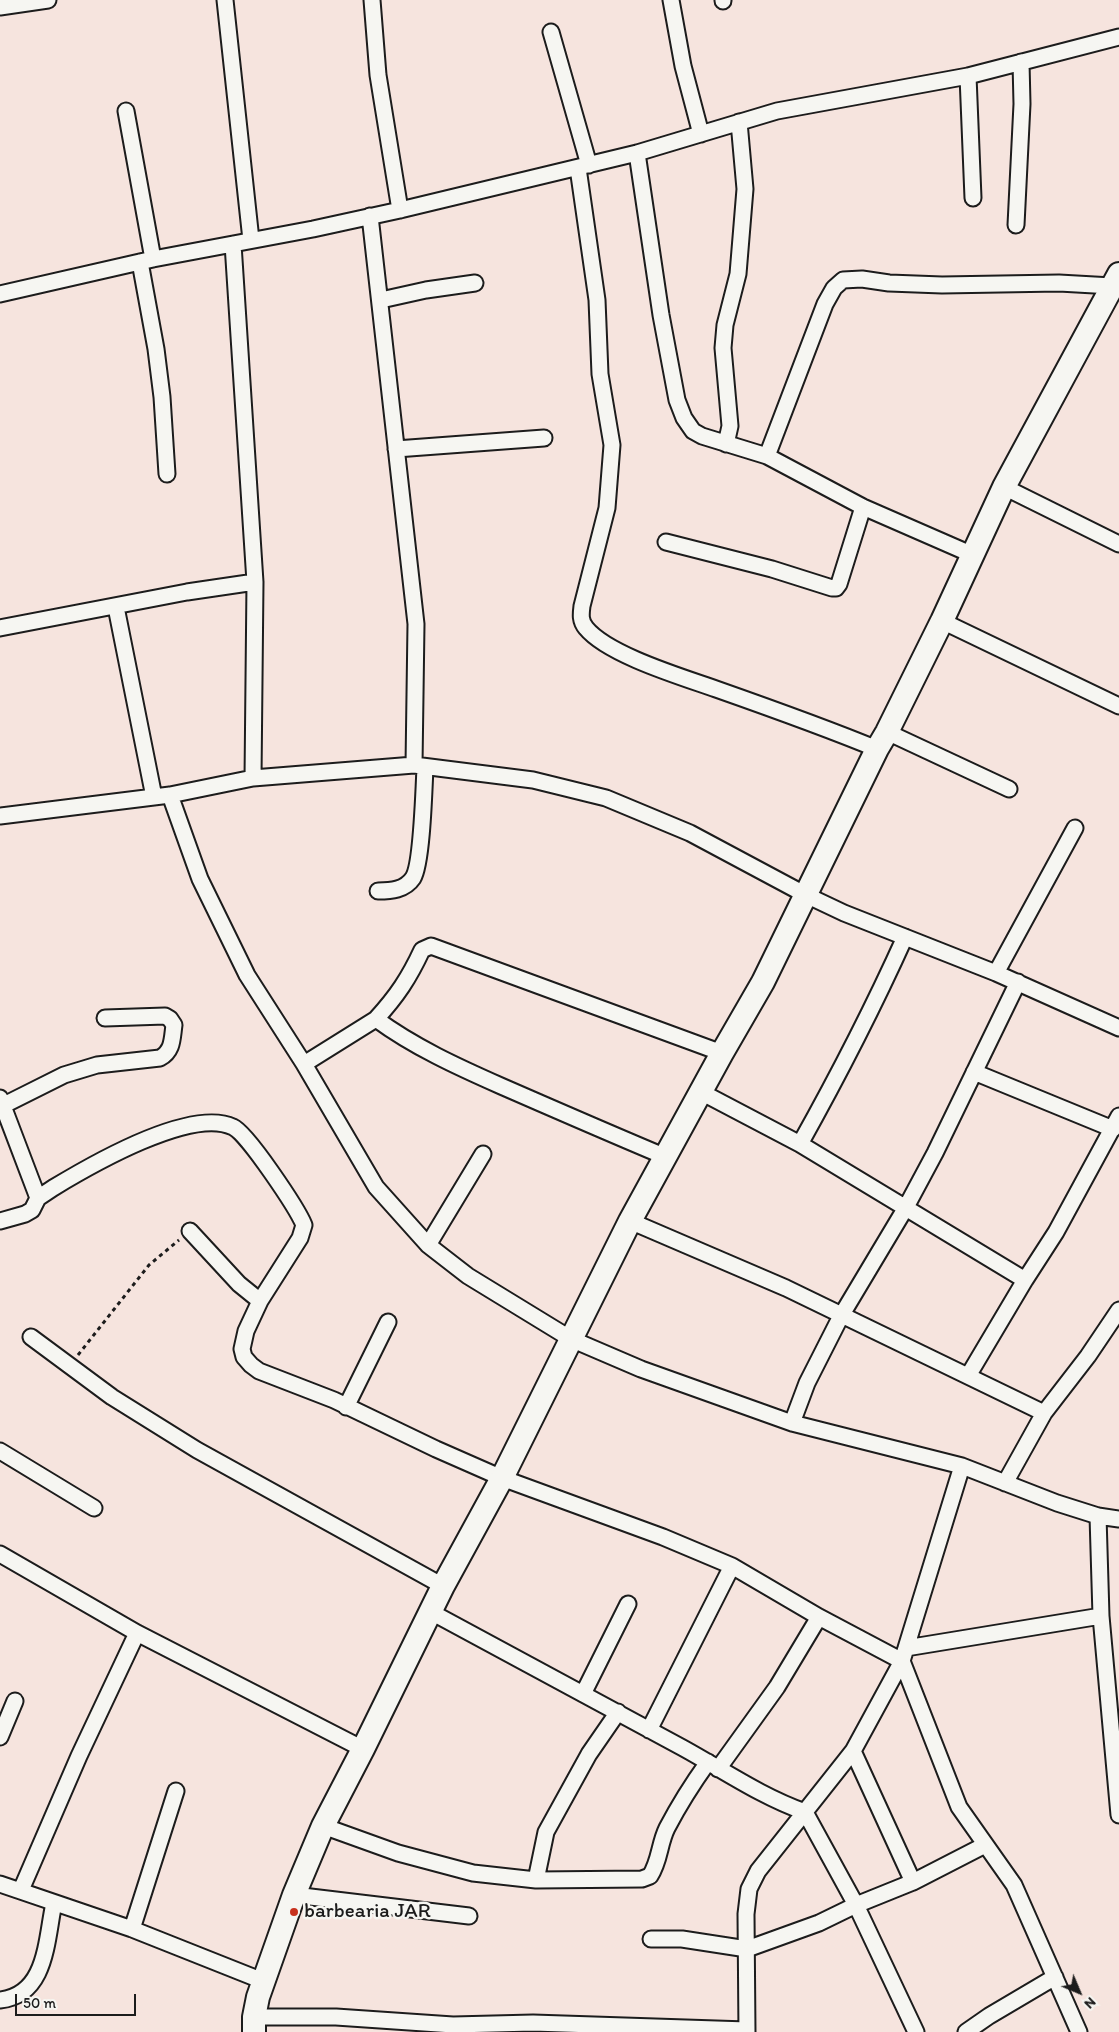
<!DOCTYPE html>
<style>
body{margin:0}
#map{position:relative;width:1119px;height:2032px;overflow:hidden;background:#f6e4de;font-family:Itim,sans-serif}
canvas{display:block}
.north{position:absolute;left:1054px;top:1967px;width:50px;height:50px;-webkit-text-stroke:4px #f6f6f2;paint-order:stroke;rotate:135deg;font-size:14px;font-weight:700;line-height:20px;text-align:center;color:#1c1c1c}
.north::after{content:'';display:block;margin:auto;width:18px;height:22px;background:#1c1c1c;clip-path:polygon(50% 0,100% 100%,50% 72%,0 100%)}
.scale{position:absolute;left:15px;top:1994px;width:121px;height:22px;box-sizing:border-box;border:2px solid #1c1c1c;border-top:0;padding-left:6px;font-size:15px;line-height:18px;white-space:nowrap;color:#1c1c1c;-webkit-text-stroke:4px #f6f6f2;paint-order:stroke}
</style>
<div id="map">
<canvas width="1119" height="2032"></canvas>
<div class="north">N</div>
<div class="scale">50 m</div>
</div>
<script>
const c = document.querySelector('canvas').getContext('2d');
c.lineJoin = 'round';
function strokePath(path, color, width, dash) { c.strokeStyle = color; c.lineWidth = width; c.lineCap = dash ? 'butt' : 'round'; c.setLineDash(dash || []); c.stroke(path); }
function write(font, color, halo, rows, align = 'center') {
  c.font = font + ' Itim,sans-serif'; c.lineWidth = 5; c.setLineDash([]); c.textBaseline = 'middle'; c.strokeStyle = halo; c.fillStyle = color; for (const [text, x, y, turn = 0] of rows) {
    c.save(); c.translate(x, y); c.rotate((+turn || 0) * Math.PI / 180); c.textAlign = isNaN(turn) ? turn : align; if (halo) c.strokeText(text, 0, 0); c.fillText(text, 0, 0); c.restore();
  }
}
const street = new Path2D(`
 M225 0 251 240
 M372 0 378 75 400 210
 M671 0 683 66 701 134
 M723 0V1
 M0 7 48 0
 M551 32 589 165
 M968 76 973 198
 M126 111 153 259
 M637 153 661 315 677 400 684 418 693 431 702 436 767 456 863 507 973 555
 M578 168 597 300 600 374 612 445 607 508 582 606C581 614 580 621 586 628 608 655 682 677 716 689 770 708 824 727 877 749
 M370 216 416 624 414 765
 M1016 225 1022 104 1021 62
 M233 244 255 582 253 778
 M140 262 156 349 162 397 167 474
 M0 294 153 259 313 229 400 210 637 153 777 111 968 76 1119 37
 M381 300 426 290 475 283
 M726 444 730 426 723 348 725 325 738 274 745 189 739 122
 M396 449 544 438
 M767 456 825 304 834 288 843 280 862 279 889 283 942 285 1059 283 1112 286
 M1004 487 1119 544
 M666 542 772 569 832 588H836L839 584 863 507
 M116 607 154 797
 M942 621 1119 706
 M0 628 187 592 255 582
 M887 732 1009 789
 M170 795 200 879 247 975 304 1064 376 1187 428 1245 468 1276 571 1339 641 1369 792 1423 962 1466 1057 1503 1098 1516 1119 1519
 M0 816 170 795 253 778 414 765 533 780 606 798 690 833 806 895 844 913 996 973 1119 1028
 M378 891C391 891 405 890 413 878 422 864 424 787 425 767
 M996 973 1075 828
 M304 1064 376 1019
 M974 1072 1113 1129
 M701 1092 800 1144 1025 1280
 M0 1098 38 1198
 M0 1107 64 1075 97 1065 160 1058C173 1051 172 1039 174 1025L170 1019 165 1016 105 1018
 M800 1144C838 1076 873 1008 905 937
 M666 1157C611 1134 556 1110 501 1086 458 1067 414 1047 376 1019 397 996 409 978 422 950L431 946 722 1053
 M0 1221 25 1214 32 1210 38 1198 53 1188C91 1165 191 1107 233 1127 247 1133 297 1208 304 1225L300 1238 260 1301 246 1331 242 1349 244 1357 251 1365 259 1371 334 1400 436 1449 502 1478 663 1537 732 1566 819 1617 902 1661 959 1807 1014 1885 1079 2032
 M630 1221 786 1288 1044 1413
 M190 1231 239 1284 260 1301
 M428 1245 483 1154
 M31 1337 112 1397 197 1450 443 1586
 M968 1376 1025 1280 1056 1232 1119 1116
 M346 1407 388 1322
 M792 1423 807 1383 841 1316 905 1209 935 1153 1018 982
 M0 1451 94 1508
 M1005 1483 1044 1413 1088 1356 1119 1310
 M1098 1516 1101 1616 1119 1815
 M0 1554 137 1633 363 1749
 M431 1612C515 1657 599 1703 683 1748 723 1770 762 1797 805 1812L856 1905 916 2032
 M906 1648 1101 1616
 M583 1694 628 1604
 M649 1730 732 1566
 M0 1737 15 1701
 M853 1751 913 1882
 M718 1769 777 1687 819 1617
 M323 1826 398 1853 473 1873 536 1880 642 1879 650 1876C660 1861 659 1844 667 1828 679 1805 693 1783 708 1762
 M536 1880 546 1832 589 1754 618 1712
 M0 1884 132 1929 263 1981
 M21 1890 79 1756 137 1633
 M294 1895 469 1916
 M132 1929 176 1791
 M651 1939H682L747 1949 819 1923 856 1905 913 1882 985 1845
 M0 2000C47 1995 46 1940 54 1903
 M254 2017H336L453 2025 533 2023 747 2030
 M747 2032 746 1914 749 1889 758 1871 853 1751 902 1661 962 1466
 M966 2032 989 2016 1055 1977`);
const secondary = new Path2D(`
 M254 2032V2017L258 1997 294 1895 323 1826 363 1749 443 1586 502 1478 630 1221 722 1053 763 982 877 749 887 732 942 621 1004 487 1119 274`);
strokePath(street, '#1c1c1c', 19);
strokePath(secondary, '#1c1c1c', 26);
strokePath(new Path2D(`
 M78 1355 149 1265 179 1240`), '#1c1c1c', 3, [4, 4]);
strokePath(street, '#f6f6f2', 15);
strokePath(secondary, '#f6f6f2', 22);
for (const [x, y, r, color] of [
 [294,1912,5,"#c8321e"]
]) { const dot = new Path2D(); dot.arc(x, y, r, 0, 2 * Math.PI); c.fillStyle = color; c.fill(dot); strokePath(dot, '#f6f6f2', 2); }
write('21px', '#1c1c1c', '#f6f6f2', [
 ["barbearia JAR",304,1912]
], 'left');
</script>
